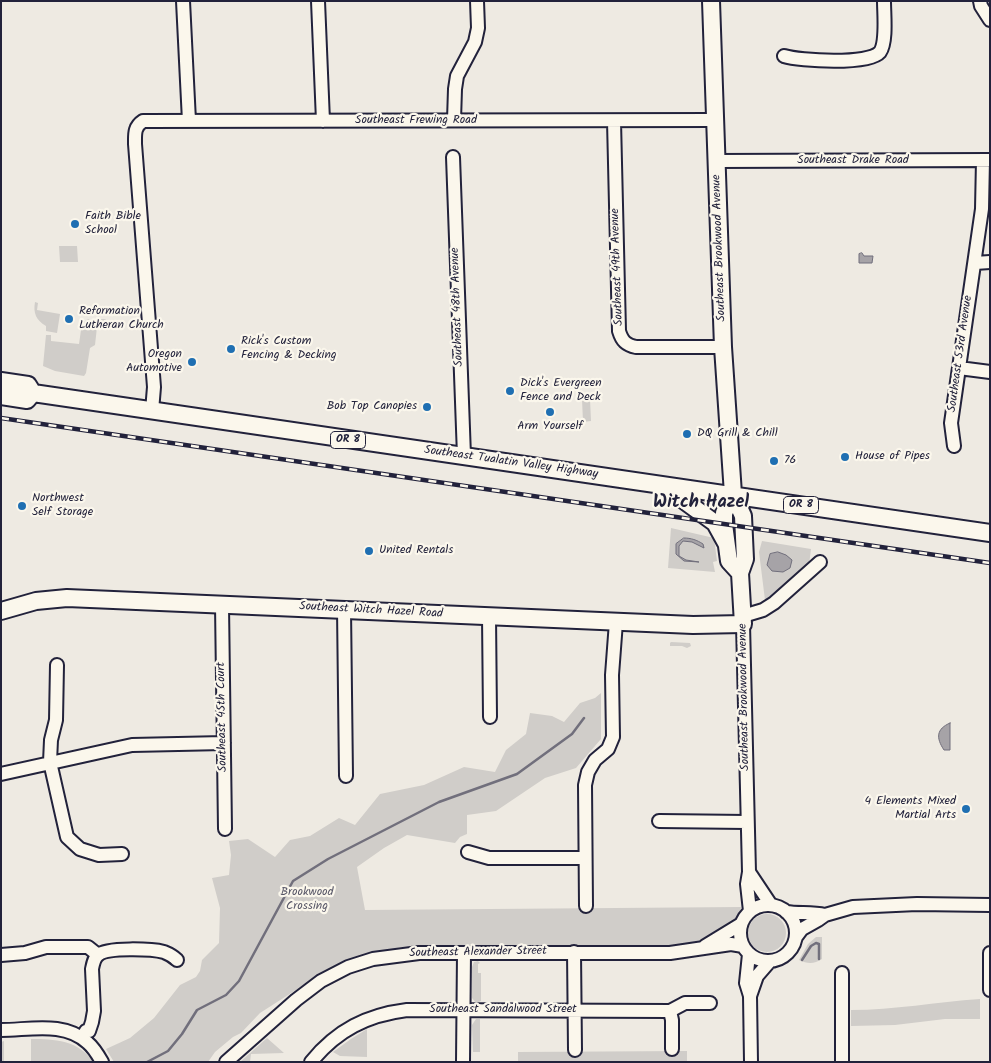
<!DOCTYPE html>
<style>
body{margin:0}
#map{position:relative;width:991px;height:1063px;overflow:hidden;background:#eeeae2;font-family:Kalam,sans-serif}
canvas{display:block}
.frame{position:absolute;inset:0;border:2px solid #22223b;pointer-events:none}
</style>
<div id="map">
<canvas width="991" height="1063"></canvas>
<div class="frame"></div>
</div>
<script>
const c = document.querySelector('canvas').getContext('2d');
c.lineJoin = 'round';
function paint(path, color) { c.fillStyle = color; c.fill(path, 'evenodd'); }
function strokePath(path, color, width, dash) { c.strokeStyle = color; c.lineWidth = width; c.lineCap = dash ? 'butt' : 'round'; c.setLineDash(dash || []); c.stroke(path); }
function write(font, color, halo, rows, align = 'center') {
  c.font = font + ' Kalam,sans-serif'; c.lineWidth = 4.5; c.setLineDash([]); c.textBaseline = 'middle'; c.strokeStyle = halo; c.fillStyle = color; for (const [text, x, y, turn = 0] of rows) {
    c.save(); c.translate(x, y); c.rotate((+turn || 0) * Math.PI / 180); c.textAlign = isNaN(turn) ? turn : align; if (halo) c.strokeText(text, 0, 0); c.fillText(text, 0, 0); c.restore();
  }
}
paint(new Path2D(`
 M59 246H77L78 262H60Z
 M35 302 38 303 37 310 60 314 57 333 46 331V326C36 320 33 313 35 302Z
 M88 319 93 322 102 319H106L104 323 97 327 95 345 90 348 86 373 84 376 55 371 43 366 46 335H51V341L79 344 82 323Z
 M582 399H590L591 421 583 422Z
 M671 528 714 538 717 561 713 562 715 572 668 568Z
 M762 541 811 549 809 565 771 600H765L759 552Z
 M671 642 690 643 691 646 687 648 682 646H670V643Z
 M601 693V739L576 768 545 778 496 811 467 815V834L460 837 455 843 407 835 384 848 357 867 365 910 741 907 739 918 734 925 703 941 667 947H403L366 954 327 970 260 1013 241 1033 233 1037 215 1052 208 1062H114L106 1049 130 1038 154 1018 180 985 196 977 200 971 202 960 219 943 220 908 212 878 229 875 231 855 229 841 248 839 275 857 290 840 310 836 339 818 355 825 380 794 424 785 464 767 495 772 506 750 526 734 530 713 552 716 564 722 580 703 595 698Z
 M748 933a19 19 0 1 1 38 0a19 19 0 1 1-38 0Z
 M816 937H822V959C814 964 808 964 799 960L808 944Z
 M478 961 480 963 478 964V973H481V1001L476 1003 472 998V967L474 962Z
 M980 999V1019H945L895 1025 851 1026V1010C894 1010 936 1002 980 999Z
 M476 1019H480V1052H473L472 1025Z
 M367 1029V1057L340 1056 333 1052 351 1039Z
 M267 1038 284 1053 251 1054 250 1062H240Z
 M31 1039C54 1039 79 1040 93 1062H1V1042L4 1041V1061H31Z
 M687 1051V1062H518V1052Z`), '#d0cdc9');
const water = new Path2D(`
 M862 253 864 256H873L872 263H859V254Z
 M684 538C691 538 697 540 703 544L704 548 692 542 683 541 679 546V556L686 560 699 562 684 561 676 554V544Z
 M778 552 786 555 792 560 790 568 783 572 772 571 767 565 770 554Z
 M950 723V750H944C936 738 936 729 950 723Z`);
paint(water, '#a6a3a7');
strokePath(water, '#716f7c', 1);
strokePath(new Path2D(`
 M802 960 811 946 816 943 819 944V959
 M147 1062 168 1051 182 1034 197 1010 226 995 239 981 293 881 328 859 439 802 517 774 572 734 584 718`), '#716f7c', 2.5);
const minor = new Path2D(`
 M183 1 189 121
 M318 1 323 121
 M980 1 981 6 990 20
 M784 56C800 61 869 65 880 52 887 42 884 14 884 1
 M454 120 455 89 457 76 475 42 478 28 477 1
 M614 121 619 331C622 341 626 345 636 347H723
 M453 157 464 456
 M716 161 990 160
 M975 263 990 262
 M959 368 990 372
 M152 411 154 387 135 144C135 134 134 127 143 121L715 120
 M954 446 951 423 982 209 983 160
 M222 605 225 829
 M344 609 346 776
 M489 616 490 717
 M743 616 763 610 774 603 820 562
 M743 624 749 872 747 884 750 911
 M57 665 56 720 51 740 50 762 67 837 80 849 99 855 122 854
 M1 774 132 745 224 743
 M659 821 747 822
 M468 852 489 858H585
 M749 872 771 905
 M740 933a28 28 0 1 1 56 0a28 28 0 1 1-56 0Z
 M586 906 585 785 588 772 595 760 608 749 613 737 612 675 616 622
 M786 912C799 914 812 912 825 915
 M796 937 802 929 818 920 825 915 853 907 917 904 990 905
 M705 946 741 924
 M574 952 575 1050
 M990 953V990
 M749 954 746 983 750 996 751 1062
 M1 955 25 953 46 947H88L98 955
 M750 996 757 976 770 961
 M670 1011 672 1020V1049
 M1 1030C30 1030 65 1021 88 1043 94 1048 98 1055 102 1062
 M82 1038 86 1031H89L92 1022 94 1011 92 969C93 964 94 958 98 955 107 947 152 949 164 952 169 954 173 956 177 960
 M226 1062 296 1000 321 981 348 967 373 959 419 953H670L731 944 743 946
 M311 1062C337 1030 367 1015 407 1010L670 1011 685 1003H710
 M463 1062 464 953
 M842 1062V973`);
const major = new Path2D(`
 M1 381 28 385 33 393 990 533
 M1 396 27 400 33 393
 M664 486 715 523 726 543
 M733 494 724 513V524L729 561 740 573
 M1 611 36 601 67 598 693 625 743 624 740 573 745 559 743 516 733 494 723 347 711 1`);
strokePath(minor, '#22223b', 16);
strokePath(major, '#22223b', 20);
strokePath(minor, '#fbf7ec', 12);
strokePath(major, '#fbf7ec', 16);
const rail = new Path2D(`
 M1 418 990 563`);
strokePath(rail, '#22223b', 4.5);
strokePath(rail, '#fbf7ec', 2.5, [8]);
for (const [x, y, r, color] of [
 [75,224,5,"#1f6fb2"],
 [69,319,5,"#1f6fb2"],
 [231,349,5,"#1f6fb2"],
 [192,362,5,"#1f6fb2"],
 [510,391,5,"#1f6fb2"],
 [427,407,5,"#1f6fb2"],
 [550,412,5,"#1f6fb2"],
 [687,434,5,"#1f6fb2"],
 [845,457,5,"#1f6fb2"],
 [774,461,5,"#1f6fb2"],
 [22,506,5,"#1f6fb2"],
 [369,551,5,"#1f6fb2"],
 [966,809,5,"#1f6fb2"]
]) { const dot = new Path2D(); dot.arc(x, y, r, 0, 2 * Math.PI); c.fillStyle = color; c.fill(dot); strokePath(dot, '#fbf7ec', 2); }
for (const [x, y, w] of [
 [348,440,35],
 [801,505,35]
]) { const box = new Path2D(); box.roundRect(x - w / 2, y - 8.5, w, 17, 4); c.fillStyle = '#fbf7ec'; c.fill(box); strokePath(box, '#22223b', 1); }
write('bold 11px', '#22223b', null, [
 ["OR 8",348,440],
 ["OR 8",801,505]
]);
write('12px', '#22223b', '#fbf7ec', [
 ["Southeast Frewing Road",416,121],
 ["Southeast Drake Road",853,161],
 ["Southeast Brookwood Avenue",720,248,-92],
 ["Southeast 49th Avenue",618,267,-92],
 ["Southeast 48th Avenue",458,307,-92],
 ["Southeast 53rd Avenue",961,354,-82],
 ["Southeast Tualatin Valley Highway",511,463,8],
 ["Southeast Witch Hazel Road",371,611,3],
 ["Southeast Brookwood Avenue",745,697,-91],
 ["Southeast 45th Court",223,717,-91],
 ["Southeast Alexander Street",478,953,-1],
 ["Southeast Sandalwood Street",503,1010]
]);
write('12px', '#22223b', '#fbf7ec', [
 ["Faith Bible",85,217],
 ["School",85,231],
 ["Reformation",79,312],
 ["Lutheran Church",79,326],
 ["Rick's Custom",241,342],
 ["Fencing & Decking",241,356],
 ["Oregon",182,355,"right"],
 ["Automotive",182,369,"right"],
 ["Dick's Evergreen",520,384],
 ["Fence and Deck",520,398],
 ["Bob Top Canopies",417,407,"right"],
 ["Arm Yourself",550,427,"center"],
 ["DQ Grill & Chill",697,434],
 ["House of Pipes",855,457],
 ["76",784,461],
 ["Northwest",32,499],
 ["Self Storage",32,513],
 ["United Rentals",379,551],
 ["4 Elements Mixed",956,802,"right"],
 ["Martial Arts",956,816,"right"]
], 'left');
write('12px', '#565566', '#fbf7ec', [
 ["Brookwood",307,893],
 ["Crossing",307,907]
]);
write('bold 18px', '#22223b', '#fbf7ec', [
 ["Witch Hazel",701,504]
]);
</script>
